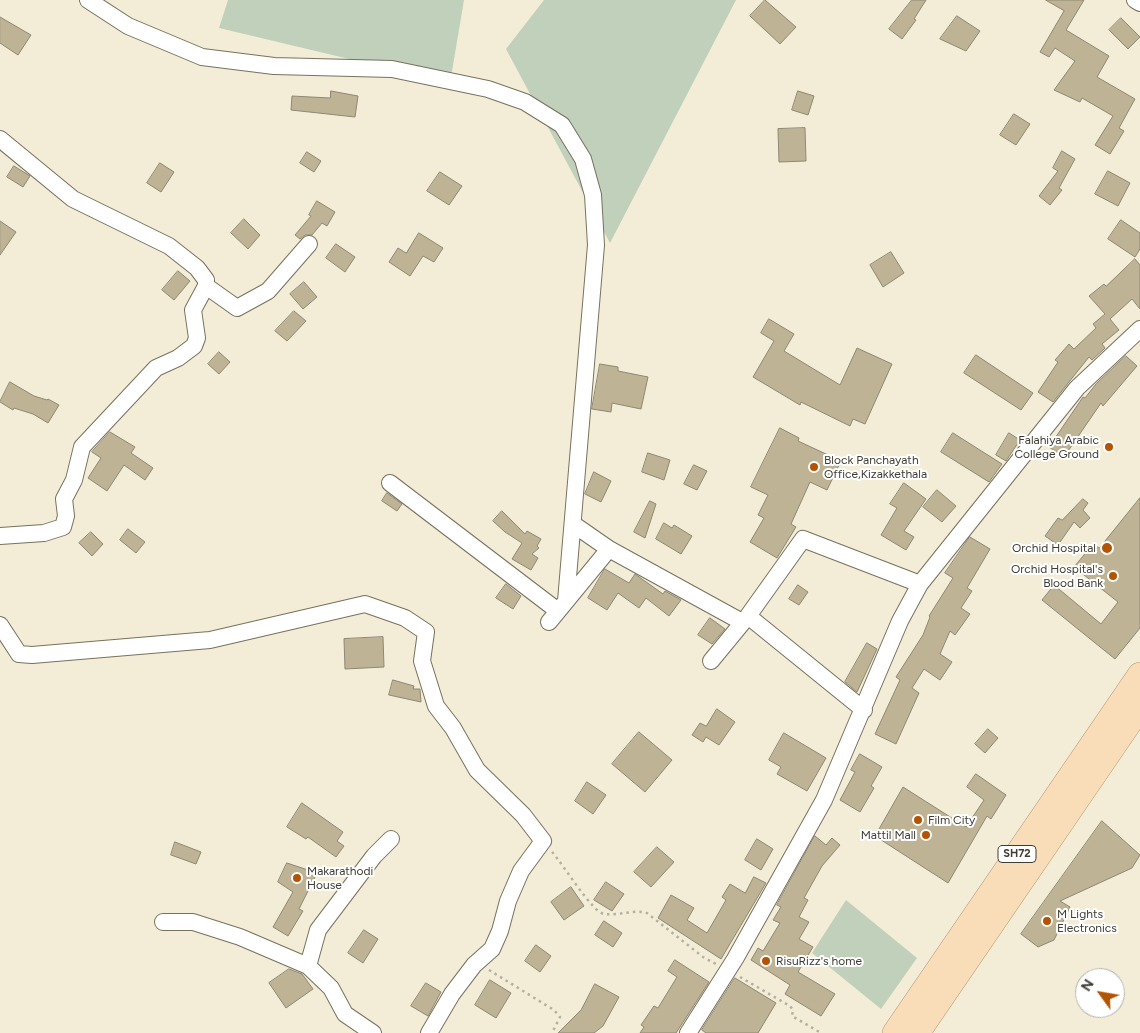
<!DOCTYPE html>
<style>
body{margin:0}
#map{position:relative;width:1140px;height:1033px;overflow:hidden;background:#f3edd7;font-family:Figtree,sans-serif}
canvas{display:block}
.north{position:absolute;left:1075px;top:968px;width:50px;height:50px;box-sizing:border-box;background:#fff;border:1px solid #b2b1ae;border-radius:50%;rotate:302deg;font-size:14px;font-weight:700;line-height:20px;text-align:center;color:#3f3d34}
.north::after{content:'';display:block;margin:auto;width:18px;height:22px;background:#b25403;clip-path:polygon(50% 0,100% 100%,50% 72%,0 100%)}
</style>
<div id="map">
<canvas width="1140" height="1033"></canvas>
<div class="north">N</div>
</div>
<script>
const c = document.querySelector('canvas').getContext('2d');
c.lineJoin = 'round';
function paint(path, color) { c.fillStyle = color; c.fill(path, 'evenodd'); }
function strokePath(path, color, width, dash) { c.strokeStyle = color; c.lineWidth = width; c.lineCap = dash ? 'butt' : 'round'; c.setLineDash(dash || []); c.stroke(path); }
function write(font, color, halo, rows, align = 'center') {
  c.font = font + ' Figtree,sans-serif'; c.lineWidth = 4; c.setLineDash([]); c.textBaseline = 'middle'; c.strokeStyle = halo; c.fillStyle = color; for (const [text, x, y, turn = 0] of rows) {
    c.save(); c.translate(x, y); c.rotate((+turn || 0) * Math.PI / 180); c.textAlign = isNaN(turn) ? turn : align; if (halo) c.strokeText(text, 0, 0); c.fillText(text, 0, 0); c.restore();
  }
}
paint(new Path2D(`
 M228 0H464L450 83 219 28Z
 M544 0H736L610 243 506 49Z
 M846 900 917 958 881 1009 812 953Z`), '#c0d0bb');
const building = new Path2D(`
 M765 0 796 27 780 44 750 16Z
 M912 0H926L914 19 916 20 902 39 889 29Z
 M1046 0H1084L1066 30 1109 56 1097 77 1135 99 1119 128 1124 131 1110 154 1095 145 1113 116 1082 98 1080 102 1054 90 1075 61 1055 48 1049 57 1040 52 1064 11Z
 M957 16 980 31 966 51 940 39Z
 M0 17 31 35 18 55 0 43Z
 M1121 18 1140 37 1128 49 1109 30Z
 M331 91 358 96 355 117 291 110 292 96 330 98Z
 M798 91 814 96 808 115 792 110Z
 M1014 114 1030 124 1016 145 1000 135Z
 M805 128 806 161 779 162 778 129Z
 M1062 151 1075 159 1059 188 1062 190 1050 205 1039 196 1058 171 1053 168Z
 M307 152 321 161 314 172 300 163Z
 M160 163 174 172 161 192 147 183Z
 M14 166 30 176 23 187 7 177Z
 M1108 171 1130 183 1118 206 1095 194Z
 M440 172 462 186 449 205 427 191Z
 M317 201 335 212 327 226 322 223 312 235H305L300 239 295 235 311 216 309 215Z
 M244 219 260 235 248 249 231 233Z
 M1121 220 1140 233V249L1135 257 1108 239Z
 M0 221 16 232 0 255Z
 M419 233 443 248 434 262 423 256 410 276 389 262 398 248 406 253Z
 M336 244 355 257 345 272 326 258Z
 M891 252 904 273 883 287 870 265Z
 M1135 259 1140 265V309L1132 299 1110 319 1119 330 1102 344 1105 348 1092 360 1089 357 1053 402 1038 392 1058 362 1055 360 1069 344 1074 349 1096 328 1093 324 1105 314 1089 296 1104 284 1106 286Z
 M178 271 190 281 174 300 162 290Z
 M304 282 317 297 303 309 290 294Z
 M294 311 306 321 287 341 275 331Z
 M769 319 794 334 784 351 840 385 857 348 892 364 865 424 853 419 850 426 801 402 800 405 753 377 774 341 761 333Z
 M219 352 230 362 219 374 208 364Z
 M976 355 1033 393 1021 410 964 373Z
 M1126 356 1137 366 1103 406 1101 403 1064 457 1049 447 1083 397 1085 398 1096 384Z
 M600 364 618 367V371L648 377 641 409 612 403 611 412 592 409Z
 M10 382 34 396 47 400 48 399 59 405 48 423 33 414 14 408 13 410 0 402Z
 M780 428 799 438 798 441 841 461 827 490 810 482 791 524 796 527 777 558 750 542 764 518 758 515 768 495 751 487Z
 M110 432 135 447 131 453 153 468 145 480 124 465 107 491 88 478 101 458 92 452Z
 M953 433 1002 464 989 482 941 452Z
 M1009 433 1020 440 1006 461 996 455Z
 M648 453 670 460 664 480 642 472Z
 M694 465 707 471 697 490 684 484Z
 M594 472 611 481 601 502 585 494Z
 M904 483 926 499 904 531 914 537 906 550 881 535 897 508 890 504Z
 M937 490 956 506 942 522 923 507Z
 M387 493 402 504 397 511 382 501Z
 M1140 498V628L1115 659 1042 600 1054 585 1101 624 1118 602 1074 567 1093 544 1099 548Z
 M1083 499 1088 503 1083 510 1090 518 1080 528 1074 522 1058 545 1045 536 1058 518 1062 520Z
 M650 501 656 504 645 538 634 532Z
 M502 511 525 534 527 531 541 539 537 546 539 548 532 554 538 558 531 570 512 559 522 543 505 532 493 521Z
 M664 523 672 528 674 525 692 536 681 554 656 539Z
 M128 529 145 542 136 553 120 540Z
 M91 532 103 544 92 556 79 543Z
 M970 537 990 549 967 588 972 591 961 608 970 614 955 635 950 631 940 654 952 662 940 680 924 669 912 688 919 693 896 744 875 734 900 680 896 677 923 635 930 617 929 616 953 578 945 573Z
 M605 569 629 583 635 574 663 594 665 591 681 600 669 616 646 598 639 608 618 593 607 610 588 598Z
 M506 584 521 596 513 609 496 598Z
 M798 585 808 592 799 605 789 599Z
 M710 618 725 629 712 644 698 635Z
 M383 637 384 667 345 669 344 639Z
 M867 643 877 649 857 692 845 682Z
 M393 680 414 686 413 689H420L421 702 389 695Z
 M717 709 735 722 719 745 706 737 703 742 692 735 700 723 706 726Z
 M988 729 998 738 985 753 975 744Z
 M639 732 672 760 645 792 612 764Z
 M784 733 826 758 807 791 777 774 781 767 769 760Z
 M860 754 882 767 871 786 874 788 860 812 840 800 855 772 851 770Z
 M976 774 1006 795 991 819 987 816 948 883 875 836 903 787 966 827 984 800 967 787Z
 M587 782 606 795 593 814 575 801Z
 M302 803 343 832 337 841 344 846 336 857 308 837 306 839 287 827Z
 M1102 821 1140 855 1132 868 1060 901 1070 907 1054 940 1038 947 1021 934Z
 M815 836 826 845 832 838 840 845 822 866 804 898 808 900 799 917 809 922 799 939 813 947 798 972 835 994 821 1016 785 994 790 985 751 960 758 948 763 951 780 923 773 920 781 907 777 905Z
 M757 839 773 849 761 870 745 860Z
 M175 842 201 852 196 864 171 855Z
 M657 847 674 862 651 887 634 872Z
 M287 863 317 873 299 909 303 911 288 936 273 927 293 892 278 882Z
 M754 877 766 883 721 959 658 918 671 895 694 908 687 920 707 933 726 900 722 897 730 884 745 893Z
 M606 882 624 894 612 911 594 900Z
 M571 887 584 906 564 920 551 902Z
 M604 921 622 933 613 947 595 935Z
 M364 930 378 939 363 963 348 953Z
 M536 945 551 956 540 972 525 961Z
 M675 960 709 982 676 1033H640L644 1027 641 1025 654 1006 658 1008 677 977 668 971Z
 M289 969 302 974 313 989 286 1008 269 983Z
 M735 978 776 1003 758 1033H706L702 1030Z
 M490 980 511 993 496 1018 475 1005Z
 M426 983 441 992 428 1016 411 1006Z
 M595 984 619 997 603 1026 594 1033H558L581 1010Z`);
paint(building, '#beb495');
strokePath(building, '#8d8773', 1);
const minor = new Path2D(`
 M88 0 128 26 202 57 274 66 392 69 488 89 525 102 562 125 583 159 593 195 596 245 566 601
 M1135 0 1140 3
 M0 139 73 199 169 246 197 268 206 280V286L193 310 197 338 194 346 178 358 156 368 82 447 74 480 64 499 66 516 63 527 44 533 0 536
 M206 286 237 308 268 291 309 244
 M390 483 558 611
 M573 524 609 549
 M748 616 864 710
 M549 622 609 549 742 622
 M0 625 19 654 32 655 210 640 365 604 405 618 426 632 422 661 436 706 453 728 477 770 523 815 543 841 521 871 508 901 500 931 492 949 474 965 452 994 429 1033
 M711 661 748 616 803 539 920 584
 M163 922H193L240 937 308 966 331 988 345 1014 373 1033
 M308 966 318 930 374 856 391 839
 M688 1033 735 959 824 800 900 621 920 584 1077 388 1140 329`);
const primary = new Path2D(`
 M895 1033 1140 675
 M917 1033 1140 707`);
strokePath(minor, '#77715e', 18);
strokePath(primary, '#b5966b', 26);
strokePath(new Path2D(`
 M552 852C563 864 592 912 604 914 619 916 634 909 647 913L703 957 716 964
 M489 970 554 1010 560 1017 552 1033
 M740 977 790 1006 793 1010 792 1016 821 1033`), '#b4af9e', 2.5, [2.5, 4]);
strokePath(minor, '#fff', 16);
strokePath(primary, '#f9ddb8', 25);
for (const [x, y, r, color] of [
 [1109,447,5,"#b25403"],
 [814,467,5,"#b25403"],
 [1107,548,6,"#b25403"],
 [1113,576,5,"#b25403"],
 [918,820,5,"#b25403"],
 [926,835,5,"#b25403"],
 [297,878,5,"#b25403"],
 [1047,921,5,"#b25403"],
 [766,961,5,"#b25403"]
]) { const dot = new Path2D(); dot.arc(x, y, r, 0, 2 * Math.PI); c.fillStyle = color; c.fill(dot); strokePath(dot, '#fff', 2); }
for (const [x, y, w] of [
 [1017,854,38]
]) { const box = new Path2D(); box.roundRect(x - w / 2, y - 8.5, w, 17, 4); c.fillStyle = '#fff'; c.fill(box); strokePath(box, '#3f3d34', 1); }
write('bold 11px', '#3f3d34', null, [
 ["SH72",1017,854]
]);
write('12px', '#3f3d34', '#fff', [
 ["Falahiya Arabic",1099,440,"right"],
 ["College Ground",1099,454,"right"],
 ["Block Panchayath",824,460],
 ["Office,Kizakkethala",824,474],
 ["Orchid Hospital",1096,548,"right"],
 ["Orchid Hospital's",1103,569,"right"],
 ["Blood Bank",1103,583,"right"],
 ["Film City",928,820],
 ["Mattil Mall",916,835,"right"],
 ["Makarathodi",307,871],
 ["House",307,885],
 ["M Lights",1057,914],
 ["Electronics",1057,928],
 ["RisuRizz's home",776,961]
], 'left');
</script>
